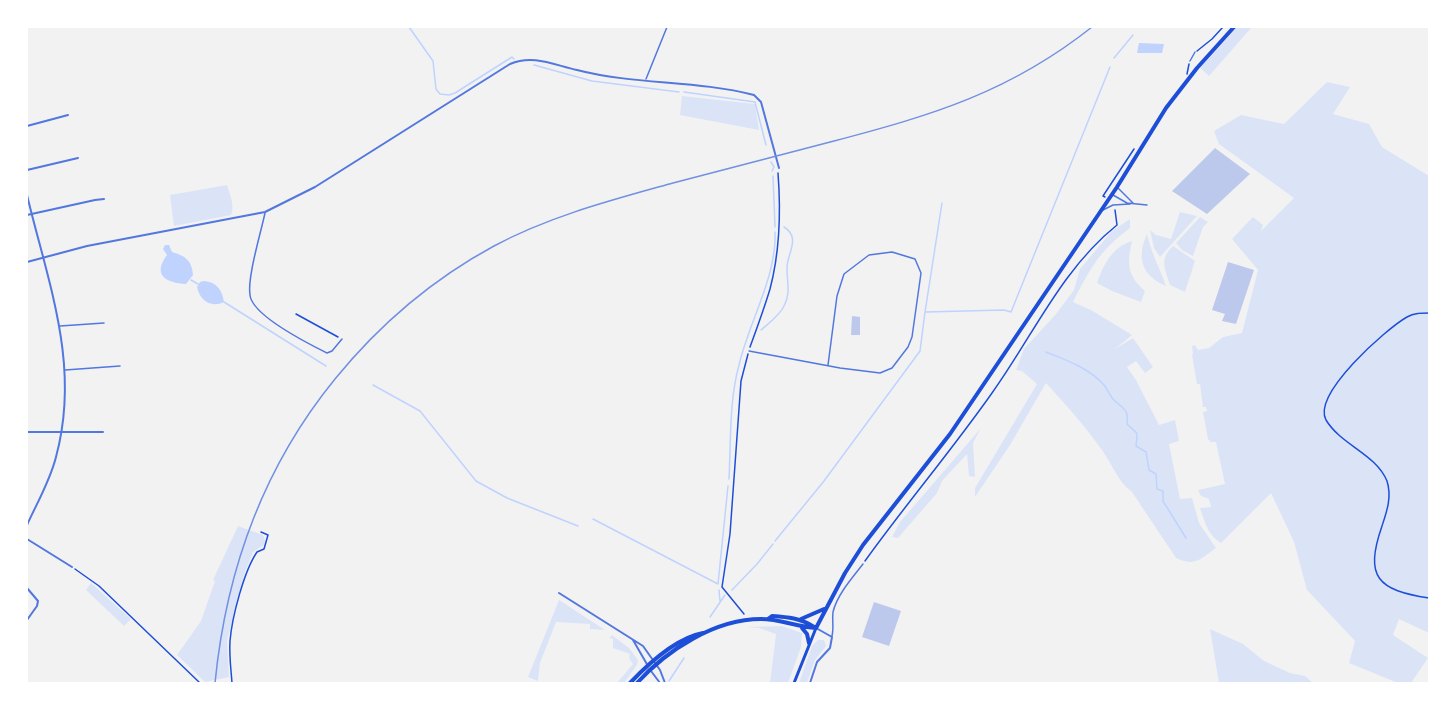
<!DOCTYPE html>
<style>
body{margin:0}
#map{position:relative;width:1456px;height:710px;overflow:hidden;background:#f2f2f2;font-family:"Asap Condensed",sans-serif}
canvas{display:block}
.frame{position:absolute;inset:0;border:28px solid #fff;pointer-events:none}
</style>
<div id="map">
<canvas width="1456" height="710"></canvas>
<div class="frame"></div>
</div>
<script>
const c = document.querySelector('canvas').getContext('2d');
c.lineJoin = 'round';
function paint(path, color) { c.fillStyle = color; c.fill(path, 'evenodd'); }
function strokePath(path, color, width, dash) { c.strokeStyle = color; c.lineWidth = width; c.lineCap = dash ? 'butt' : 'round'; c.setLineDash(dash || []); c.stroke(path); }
paint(new Path2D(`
 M1237 27H1252L1209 76 1200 68Z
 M1327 82 1350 87 1333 114 1369 124 1382 147 1429 176V633L1399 619 1393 635 1428 658 1411 683H1398L1349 663 1355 641 1307 590 1294 542 1271 493 1221 543C1209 537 1204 521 1200 508L1211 507 1209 499 1201 496 1198 490 1225 484 1216 442H1211L1208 439 1203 412 1207 411 1206 407H1203L1200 384H1197L1192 355 1193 354 1192 346 1195 345 1198 350 1209 348 1223 337 1242 333 1258 270 1232 239 1253 217 1263 225 1261 231 1294 198 1219 144 1214 131 1241 115 1284 124Z
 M682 96 755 104 759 130 680 115Z
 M227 185C230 194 235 206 231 215L174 226 170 195Z
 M1180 212 1197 216 1160 257 1154 248 1150 230 1156 235 1171 239Z
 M1200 217 1208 222 1203 227 1193 256 1182 250 1176 243Z
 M1130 219V228C1099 251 1090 269 1073 302L1091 310 1132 335 1115 349 1133 338 1153 367 1145 373 1136 361 1127 367 1136 380 1159 425 1175 420 1179 441 1169 444 1180 499 1192 498 1199 523 1216 548C1200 559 1196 567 1176 558L1132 492C1118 482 1112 464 1102 450 1085 426 1066 405 1046 383L1010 445 975 497V488L1037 384 1022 371 1016 370 1024 349 1056 314 1074 290 1080 269 1112 231Z
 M1147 234C1151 252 1160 269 1166 286 1142 276 1136 258 1147 234Z
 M1132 241C1127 264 1127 275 1145 291L1141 302 1112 291 1097 283C1104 264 1112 247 1132 241Z
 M1173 246 1195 261 1185 292 1170 285C1165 269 1159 259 1173 246Z
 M981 428 973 443 975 477 969 476 967 454 942 481 937 493 898 538 892 537 900 522Z
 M238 526 263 535 265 540 264 545 253 552 244 575 227 641 229 677 205 682 177 655 201 621 215 581 213 580Z
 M91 583 131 619 124 626 86 590Z
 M559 600 605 630 590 629V624L556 622 540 663 538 681 528 677Z
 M782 626 802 633 801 647 788 683H770L776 634 759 628 746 627Z
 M1210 629 1243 644 1264 661 1290 673 1305 676 1313 683H1219Z
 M612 635 629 648 638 660 637 665 624 683H617L633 664 629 658 630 654 613 648V639L609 638Z
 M818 640H824L826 646 815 660 807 683H799L812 646Z`), '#dbe4f7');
paint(new Path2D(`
 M1139 43 1164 44 1162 53H1137Z
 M165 245H169L172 252C185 256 192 260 193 275L186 284C166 283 152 275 167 255L163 249Z
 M204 281C217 282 222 290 224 302 211 308 200 301 197 287L200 282Z`), '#bfd3fe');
strokePath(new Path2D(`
 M409 27 433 61 436 89 440 94 449 95 455 93 512 57 514 59
 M1114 58 1133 35
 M534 65 592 81 679 92
 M684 92 755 102 766 145
 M771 162 774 167 772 171
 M773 176 775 227
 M191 280 198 284
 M224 302 326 366
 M925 312 942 203
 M761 330C769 323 780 315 784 306 791 293 787 283 787 269 786 255 802 238 784 227
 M1046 352C1066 360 1089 368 1104 385 1108 390 1110 397 1115 401 1124 409 1129 410 1127 424 1138 435 1138 429 1136 446L1146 452 1149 470 1156 474 1157 489 1163 491V501L1186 538
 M373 385 420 411 476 481 507 498 578 526
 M729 479C731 442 729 401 739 365 749 322 777 276 775 232
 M593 519 718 584 728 486
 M775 541 824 481 920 351 925 312 1004 310 1011 312 1110 67
 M719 590 720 601
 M732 590 757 564 773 544
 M710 617 725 595
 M669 681 684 658`), '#bfd3fe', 1.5);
paint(new Path2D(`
 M1215 148 1250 174 1207 214 1172 191Z
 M1228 262 1254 270 1236 324 1222 321 1225 314 1212 310Z
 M852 316 860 317V335H851Z
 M874 602 901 611 889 646 862 637Z`), '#bdc9ec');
strokePath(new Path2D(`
 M1197 51 1212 39 1223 27
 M1187 74 1189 64
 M1105 197 1103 196 1134 149
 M1429 313C1421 313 1414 313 1407 317 1386 329 1312 394 1326 420 1341 445 1376 454 1387 481 1392 497 1387 511 1382 526 1364 578 1378 590 1429 598
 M296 314 338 337
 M750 347C757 328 764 309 770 289 780 251 781 212 778 173
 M865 561C906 504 952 450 992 393 1033 336 1061 270 1117 225L1115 210
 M75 569 99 586 200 683
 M744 614 722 587 730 534 741 381 748 354
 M232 683C231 669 229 655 230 641 232 617 244 571 257 552L264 549 268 535 261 532`), '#1d4ed8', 1.5);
strokePath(new Path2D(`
 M1190 61 1195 52
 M646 79 667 27
 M1117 187 1133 203
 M1113 195 1127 203 1147 205
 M1103 210 1113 205 1130 204
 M265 213C261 232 247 278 250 295 252 316 309 344 327 353L332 351 342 339
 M60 326 104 323
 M749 351 840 368 880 373 892 368 908 347 912 337 921 273 915 259 892 252 869 255 844 274 837 296 828 365
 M65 370 120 366
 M832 636C834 628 832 621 833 612 837 595 852 578 863 564`), '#5277de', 1.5);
strokePath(new Path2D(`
 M27 126 68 115
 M27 170 78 158
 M27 195C48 283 81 365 56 457 50 481 37 503 27 525
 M27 215 95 200 104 199
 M27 262 87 246 265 212 315 187 510 64C533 54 554 65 577 70 635 85 696 80 754 95L761 102 779 168
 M27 432H103
 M27 539 72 567
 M27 588 38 601 37 606 27 620
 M559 593 643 646 660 670 665 683
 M633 640 648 666
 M651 671 660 683
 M810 683 817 662 830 648 832 637 816 628`), '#5277de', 2);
strokePath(new Path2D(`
 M794 683 816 628`), '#1d4ed8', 3);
strokePath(new Path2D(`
 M768 619 772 616C787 617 801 618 814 627
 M801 619 824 609
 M802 628 807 634 809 643
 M816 628 845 573 863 545 950 434 1117 187 1166 108 1197 68 1234 27
 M630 683C649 663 676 638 703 633
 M637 683C667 650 715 619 761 619 780 619 797 627 816 628`), '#1d4ed8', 4);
strokePath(new Path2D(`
 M215 683C226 571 264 466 335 379 379 325 433 279 494 246 550 216 612 200 673 183 727 169 780 155 834 141 933 115 1010 92 1092 27`), '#7290e2', 1.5);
</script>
